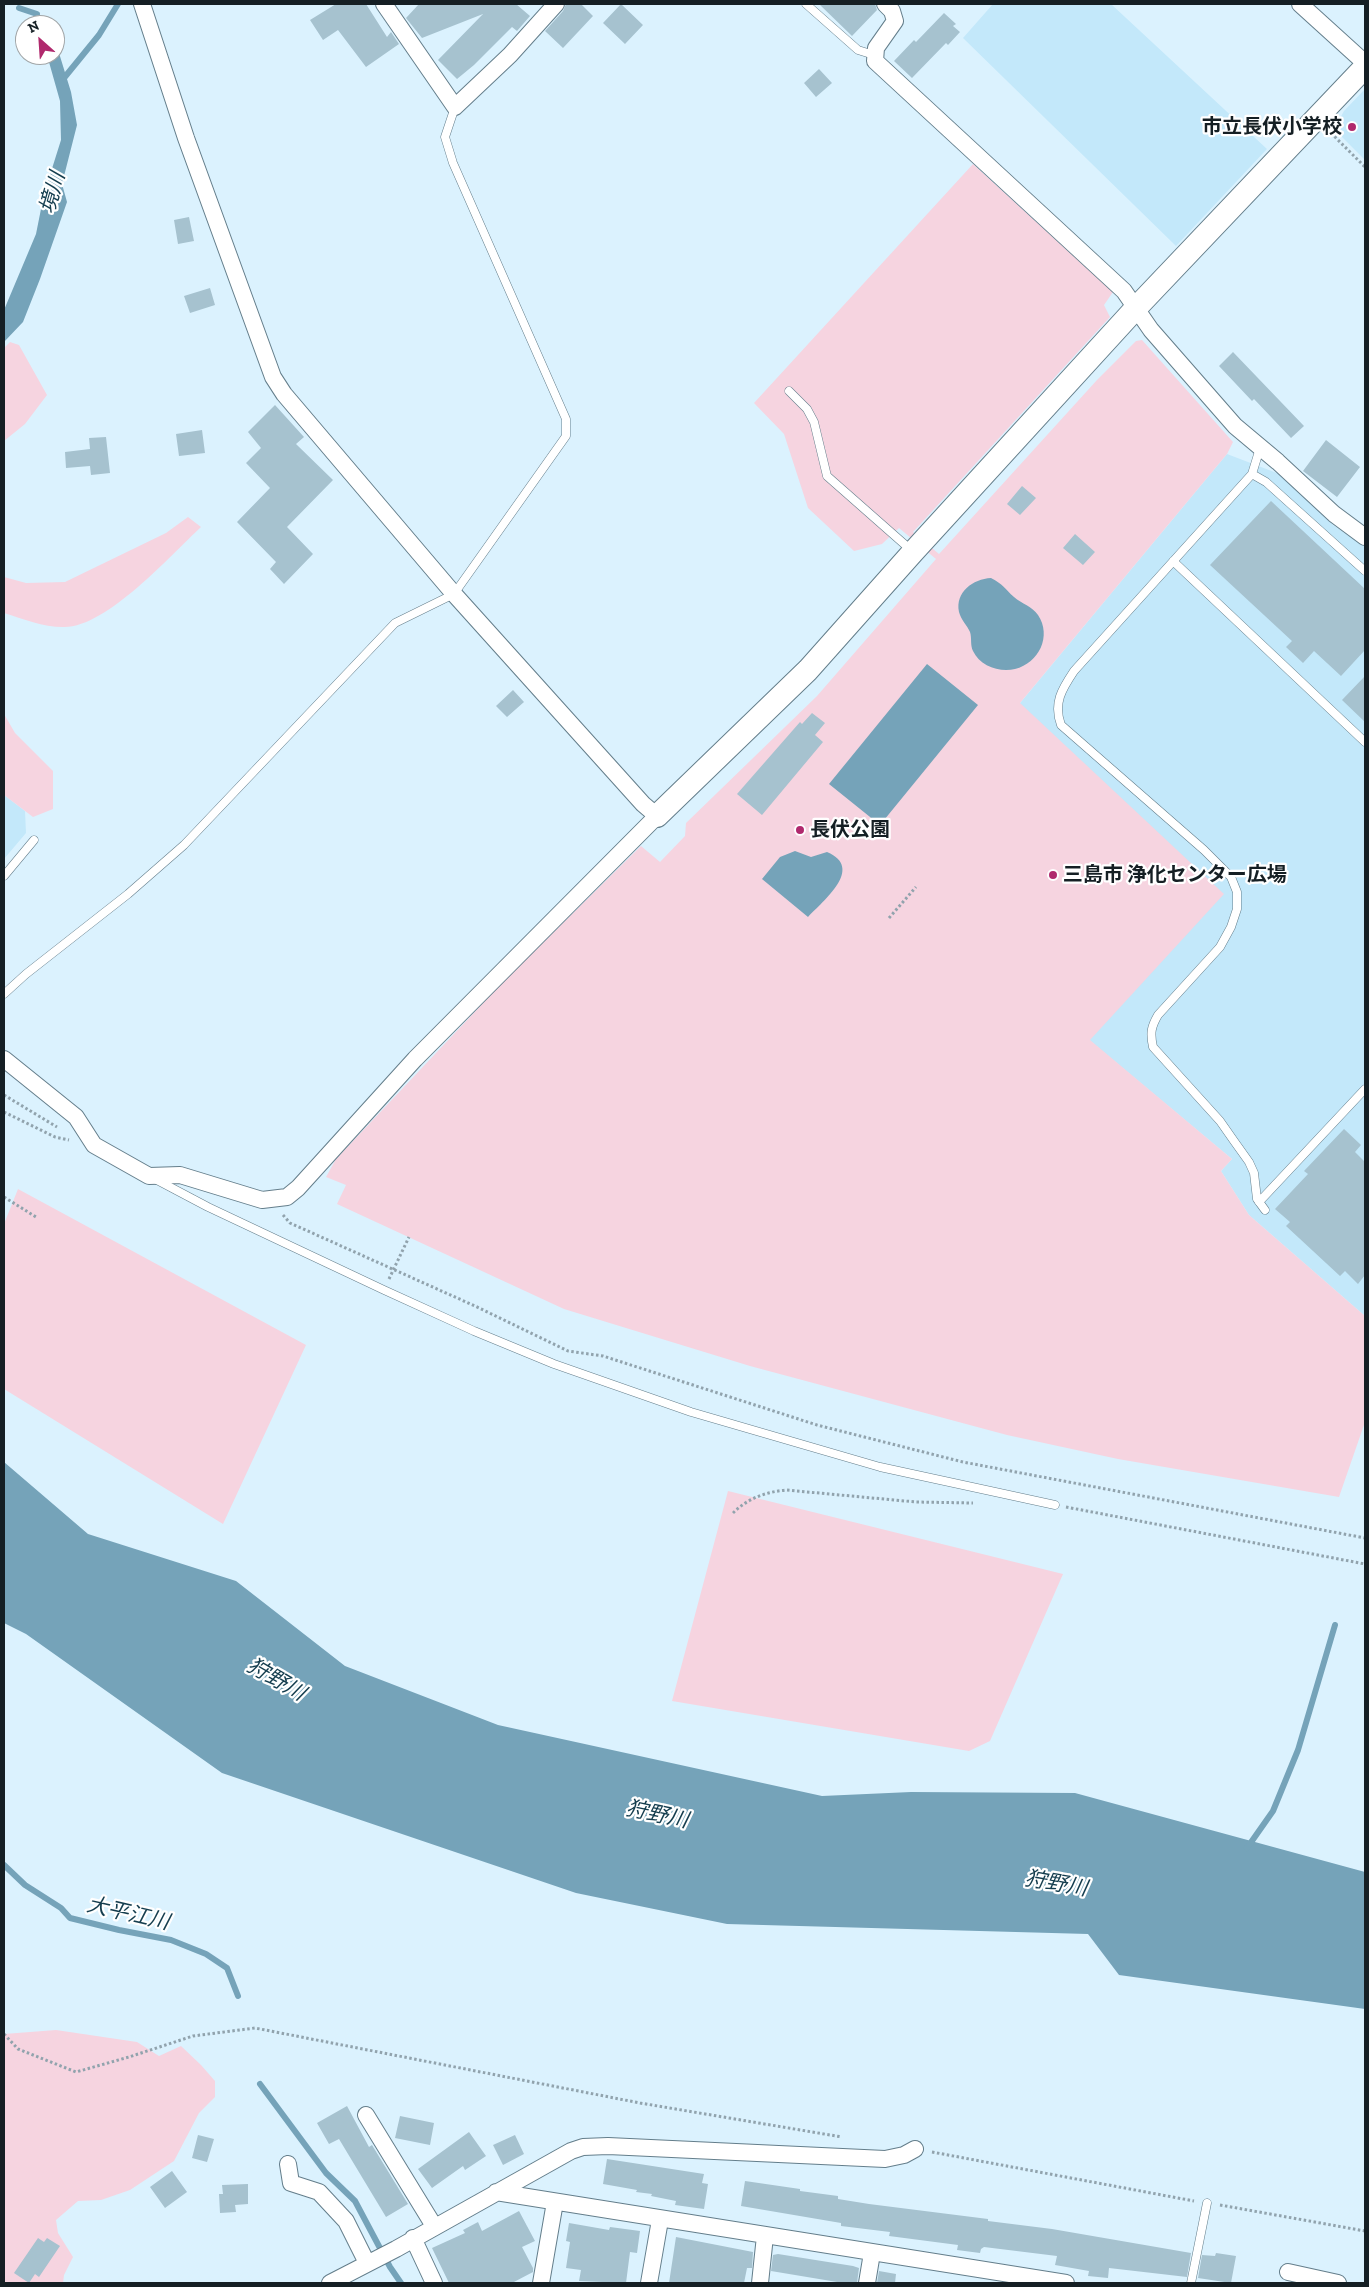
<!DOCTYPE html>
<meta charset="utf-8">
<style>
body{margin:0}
#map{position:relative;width:1369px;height:2287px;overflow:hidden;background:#dbf2fe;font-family:"Zilla Slab",serif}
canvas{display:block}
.frame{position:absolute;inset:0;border:5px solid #151f24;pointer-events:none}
.north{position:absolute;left:15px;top:15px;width:50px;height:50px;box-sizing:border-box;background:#fff;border:1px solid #a1a5a7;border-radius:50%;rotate:334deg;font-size:14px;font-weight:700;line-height:20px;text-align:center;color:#151f24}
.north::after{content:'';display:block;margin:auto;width:18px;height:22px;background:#b0296d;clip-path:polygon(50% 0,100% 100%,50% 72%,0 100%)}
</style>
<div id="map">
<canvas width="1369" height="2287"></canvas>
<div class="frame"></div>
<div class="north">N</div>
</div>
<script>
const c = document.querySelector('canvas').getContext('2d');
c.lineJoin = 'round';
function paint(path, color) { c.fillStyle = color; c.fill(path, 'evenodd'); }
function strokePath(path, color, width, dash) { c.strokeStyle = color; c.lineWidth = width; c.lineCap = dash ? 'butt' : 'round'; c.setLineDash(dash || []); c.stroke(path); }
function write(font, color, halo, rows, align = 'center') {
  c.font = font + ' "Zilla Slab","Noto Sans JP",serif'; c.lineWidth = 4.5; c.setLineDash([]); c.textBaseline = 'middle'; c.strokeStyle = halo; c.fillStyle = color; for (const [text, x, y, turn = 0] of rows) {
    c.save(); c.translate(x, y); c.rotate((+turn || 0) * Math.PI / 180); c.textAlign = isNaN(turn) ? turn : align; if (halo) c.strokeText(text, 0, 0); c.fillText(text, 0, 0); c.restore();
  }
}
paint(new Path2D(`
 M993 4H1111L1267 149 1176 246 963 38Z
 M1365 89V160L1339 134V120L1344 111Z
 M1227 454 1282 475 1333 525 1365 547V1316L1249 1215 1221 1171 1232 1159 1089 1040 888 862Z
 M4 795 25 811 26 833 4 859Z`), '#c3e8fa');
paint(new Path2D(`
 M973 164 1113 292 1104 305 1110 317 913 532 939 554 1097 380 1136 341 1142 340 1233 442 1227 454 1020 703 1224 894 1090 1040 1232 1159 1221 1171 1249 1215 1365 1316V1422L1339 1497 1118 1459 1007 1435 750 1366 564 1309 337 1204 346 1185 326 1177 336 1159 502 983 641 846 660 862 685 836 686 823 817 696 936 559 899 528 882 544 854 551 808 508 784 434 754 403Z
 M10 342 19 345 47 395 25 424 4 441V348Z
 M188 517 201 527C171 555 105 629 63 627 43 627 23 619 4 613V577L26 583 65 582 166 533Z
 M4 714 15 733 53 771V809L33 817 4 795Z
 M18 1189 306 1345 223 1524 4 1389V1224Z
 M728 1491 1063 1574 990 1741 969 1751 672 1701Z
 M56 2030 137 2042 159 2056 181 2046 201 2065 215 2081V2097L199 2113 174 2161 130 2190 101 2200 78 2201 56 2220 58 2233 73 2257 64 2275 63 2283H4V2034Z`), '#f6d4e0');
paint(new Path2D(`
 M55 40 71 92 77 125 62 184 67 202 40 279 23 322 4 342V310L36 234 44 194 61 140 60 101 47 55H55Z
 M991 578C1003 584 1005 589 1014 597 1022 604 1032 606 1038 615 1052 636 1039 663 1015 669 1000 673 980 666 973 651 970 645 972 638 970 632 967 625 961 620 959 612 955 592 973 579 991 578Z
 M927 664 978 705 880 825 829 784Z
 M795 851 811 857 827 852C865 868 823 901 808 917L762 879 780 857Z
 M4 1462 88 1534 236 1581 345 1666 498 1725 822 1796 911 1792 1075 1793 1365 1872V2009L1119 1975 1088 1934 727 1924 576 1893 222 1773 26 1634 4 1623Z`), '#75a3b9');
strokePath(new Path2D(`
 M19 8 37 14
 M64 78 99 35 118 4
 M1247 1848 1273 1811 1298 1750 1335 1625
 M4 1865 25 1885 61 1908 70 1918 119 1930 171 1940 206 1954 227 1968 238 1996
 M260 2084 326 2173 355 2201 390 2267 401 2283`), '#75a3b9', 6);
paint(new Path2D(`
 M336 4H366L387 37 391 32 399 44 366 67 338 30 323 40 310 20Z
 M419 4H516L530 16 517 31 512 27 474 65 457 79 438 60 483 14 422 38 406 18Z
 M566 4H581L593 16 563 48 545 31 563 11Z
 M621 4 643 25 625 44 603 23Z
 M819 4H875L877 10 852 36Z
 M944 13 956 24 953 26 960 32 948 45 946 43 912 78 894 61 914 40 916 42Z
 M819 69 832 83 816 97 804 83Z
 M189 217 194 241 178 244 174 220Z
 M210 288 215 305 190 313 184 296Z
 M1233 352 1304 426 1291 438 1254 399 1252 401 1219 366Z
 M275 405 304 437 296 444 333 480 287 527 313 554 284 584 270 569 276 562 237 522 270 488 246 463 261 448 248 432Z
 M202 430 205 453 179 456 176 434Z
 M106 437 110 473 91 475 90 466 66 468 65 452 90 449 89 438Z
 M1326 440 1360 467 1337 497 1303 471Z
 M1022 486 1036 498 1020 515 1007 504Z
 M1271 501 1365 589V650L1341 676 1314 651 1303 663 1286 647 1292 641 1210 565Z
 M1075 534 1095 552 1083 565 1063 548Z
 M1365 676V722L1342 700Z
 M513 690 524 702 507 717 496 706Z
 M812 713 825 723 815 735 823 742 762 815 737 794 800 722 802 724Z
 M1344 1129 1361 1145 1355 1152 1365 1162V1275L1358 1284 1345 1271 1340 1276 1286 1226 1290 1222 1275 1209 1308 1174 1304 1171Z
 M347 2106 369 2147 372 2145 408 2204 386 2217 339 2139 329 2144 317 2123Z
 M400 2116 434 2123 430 2145 395 2138Z
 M469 2132 486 2156 465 2170 463 2166 432 2188 418 2169Z
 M198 2135 214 2139 207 2162 192 2158Z
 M515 2135 524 2154 503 2165 493 2145Z
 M607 2159 704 2174 702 2183 708 2184 704 2209 675 2205 676 2201 651 2196 652 2194 636 2192 637 2190 603 2184Z
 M172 2171 187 2192 165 2208 150 2187Z
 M745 2181 800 2189V2191L838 2196V2199L869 2204 988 2219V2221L1052 2229 1191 2253 1187 2277 1109 2268 1108 2278 1088 2276 1089 2271 1055 2265 1057 2256 984 2247 981 2249 980 2253 957 2250 958 2245 889 2236 890 2232 841 2226V2223L741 2206Z
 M248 2184V2204L235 2205 236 2212 220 2213 219 2194H223L222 2185Z
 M519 2211 535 2241 522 2247 533 2268V2272L512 2283H449L432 2248 465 2233 463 2230 478 2222 482 2231Z
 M569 2223 609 2230 610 2227 640 2231 637 2253 630 2252 626 2283 579 2281 581 2270 566 2268 570 2242 566 2241Z
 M676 2237 753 2252 752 2268H747L744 2283H669Z
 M38 2238 44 2242 47 2238 60 2246 39 2277 35 2274 29 2283 14 2273Z
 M1216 2253 1236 2256 1231 2283 1198 2278 1202 2255 1215 2256Z
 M778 2254 853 2266 859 2268 857 2283H843L771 2271 773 2255Z
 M879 2271 896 2274 895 2283H877Z`), '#a6c2cf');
const lane = new Path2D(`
 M806 4 858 50 874 55
 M789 391 807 409 814 422 827 476 911 550
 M1260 448 1252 474 1074 671C1062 689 1053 703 1061 725L1204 850 1231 877 1237 892V909L1231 927 1220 947 1158 1015C1151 1027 1150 1033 1153 1047L1220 1121 1234 1141 1249 1162 1254 1173 1257 1199 1265 1210
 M1252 474 1266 482 1365 571
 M1173 561 1365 742
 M4 876 34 840
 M4 994 26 974 128 894 184 845 395 623 454 594 566 436V419L453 163 445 137 455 107
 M155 1179 208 1207 384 1290 474 1331 554 1364 691 1412 880 1467 1055 1505
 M1259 1202 1365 1089
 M1191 2283 1207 2203`);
const street = new Path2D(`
 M384 4 455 107 510 55 556 4
 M885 4 892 11 895 21 876 48 875 61 1124 291 1151 330 1235 426 1278 462 1334 514 1365 537
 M1300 4 1365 63
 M4 1059 76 1117 94 1145 149 1176 180 1175 262 1200 287 1197 298 1188 415 1059 657 816 643 804 454 594 284 394 273 377 186 138 142 4
 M366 2115 434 2226
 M288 2164 291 2183 319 2192 346 2221 367 2263
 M496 2192 1066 2283
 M413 2238 434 2283
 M1288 2272 1338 2283
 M330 2283 396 2249 571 2151 583 2147 608 2146 885 2159 904 2155 915 2149
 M541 2283 555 2202
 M649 2283 660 2220
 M760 2283 765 2236
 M867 2283 872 2253`);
const secondary = new Path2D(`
 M657 816 808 670 913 552 1136 308 1365 67`);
strokePath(lane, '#647e8b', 9);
strokePath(street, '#647e8b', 18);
strokePath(secondary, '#647e8b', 24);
strokePath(new Path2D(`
 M1331 133 1365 167
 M889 918 916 887
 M4 1095 57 1127
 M4 1112 55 1137 69 1140
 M4 1197 36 1217
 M283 1215 290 1223 475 1306 568 1351 603 1356 817 1425 963 1462 1365 1538
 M389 1279 409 1237
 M1066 1507 1365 1564
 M733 1513C748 1498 766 1492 786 1490L916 1502 973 1503
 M4 2034 18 2049 76 2072 129 2057 193 2036 255 2028 640 2103 842 2137
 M932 2152 1194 2201
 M1220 2205 1365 2231`), '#91a3ad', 3, [2.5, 2.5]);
strokePath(lane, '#fff', 8);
strokePath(street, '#fff', 16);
strokePath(secondary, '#fff', 22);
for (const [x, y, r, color] of [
 [1352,127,5,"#b0296d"],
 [800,830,5,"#b0296d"],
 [1053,875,5,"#b0296d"]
]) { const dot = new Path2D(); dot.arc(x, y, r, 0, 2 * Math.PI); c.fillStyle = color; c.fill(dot); strokePath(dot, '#fff', 2); }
write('bold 20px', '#151f24', '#fff', [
 ["市立長伏小学校",1342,127,"right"],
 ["長伏公園",810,830],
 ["三島市 浄化センター広場",1063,875]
], 'left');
write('italic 21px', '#143d4e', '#fff', [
 ["境川",53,193,-74],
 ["狩野川",276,1680,30],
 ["狩野川",657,1815,12],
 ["狩野川",1056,1884,10],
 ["大平江川",128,1914,13]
]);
</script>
